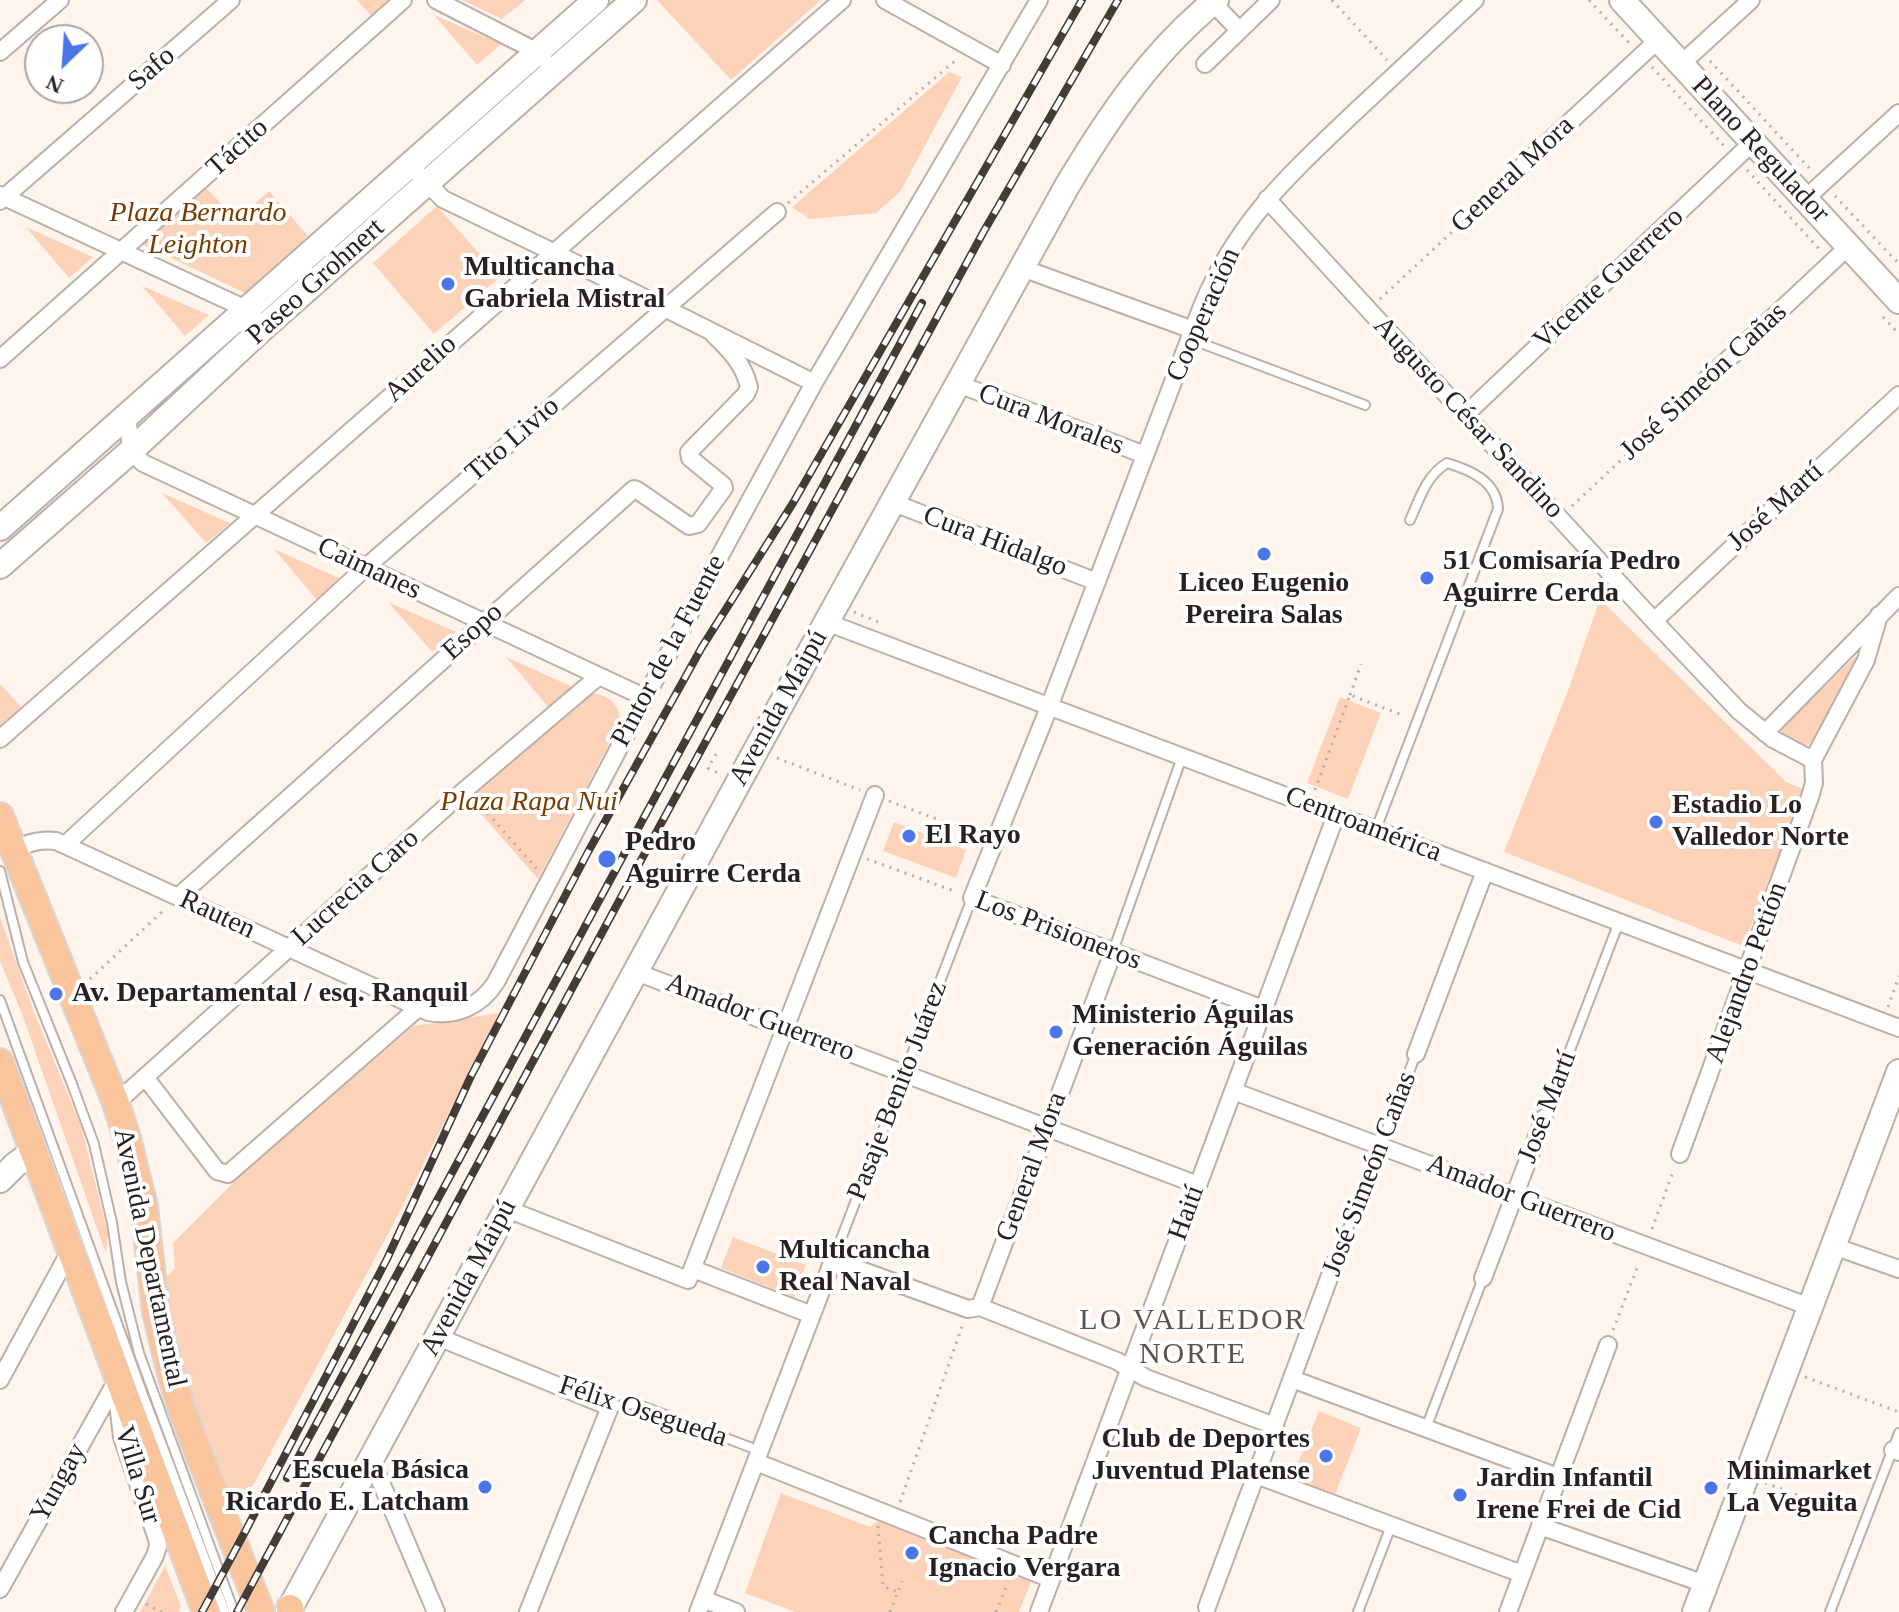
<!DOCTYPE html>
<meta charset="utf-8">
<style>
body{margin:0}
#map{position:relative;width:1899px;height:1612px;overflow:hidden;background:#fff4ec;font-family:"Times New Roman",serif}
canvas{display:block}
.north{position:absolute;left:24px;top:24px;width:80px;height:80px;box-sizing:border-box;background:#fff;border:2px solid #a9a7a5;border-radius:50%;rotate:205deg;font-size:22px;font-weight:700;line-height:32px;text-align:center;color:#27221f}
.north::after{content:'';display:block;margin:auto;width:28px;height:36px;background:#4b75e8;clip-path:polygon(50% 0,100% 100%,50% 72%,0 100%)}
</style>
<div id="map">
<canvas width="1899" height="1612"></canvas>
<div class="north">N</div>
</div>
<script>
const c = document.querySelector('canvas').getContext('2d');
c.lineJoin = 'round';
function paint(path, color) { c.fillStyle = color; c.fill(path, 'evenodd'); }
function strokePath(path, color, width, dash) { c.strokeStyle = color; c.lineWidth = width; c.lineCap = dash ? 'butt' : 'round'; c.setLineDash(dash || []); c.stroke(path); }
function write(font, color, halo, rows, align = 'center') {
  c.font = font + ' "Times New Roman",serif'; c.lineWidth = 8; c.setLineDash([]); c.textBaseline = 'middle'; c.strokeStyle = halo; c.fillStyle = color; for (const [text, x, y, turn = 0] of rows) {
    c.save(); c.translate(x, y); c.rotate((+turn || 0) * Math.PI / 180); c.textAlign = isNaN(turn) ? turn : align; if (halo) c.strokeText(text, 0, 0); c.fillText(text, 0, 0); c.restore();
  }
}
paint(new Path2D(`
 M357 0H394L373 18Z
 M462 0H525L502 19Z
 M657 0H821L731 80Z
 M434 15 501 44 477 65Z
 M949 72 962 77 900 192 876 213 810 219 792 207Z
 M201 182 236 220 269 191 308 236 245 293 135 241Z
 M437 206 500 277 434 334 373 263Z
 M26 227 93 257 69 278Z
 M142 286 209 315 185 336Z
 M162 493 230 523 206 543Z
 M274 549 341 579 317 600Z
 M1600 599 1786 782 1808 791 1743 946 1504 852 1569 688Z
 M388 602 456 632 432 652Z
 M1857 655 1819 739 1805 746 1783 737 1781 727Z
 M506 657 573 687 549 708Z
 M0 684 25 711 0 734Z
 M592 693C609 695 621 705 620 723L538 879 468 799 585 697Z
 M1340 697 1381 713 1348 799 1307 783Z
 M894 822 966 850 956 878 883 851Z
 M0 917 34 1012 81 1126 108 1234 106 1254 22 1014 0 961Z
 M499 1013 397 1217 234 1521 194 1409 172 1343 163 1281 175 1268 173 1243 249 1167 413 1026Z
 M733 1237 806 1265 794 1297 721 1268Z
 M1319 1411 1361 1428 1333 1500 1290 1483Z
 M781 1493 870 1527 880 1520 1032 1579 1019 1612H795L745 1593Z
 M165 1566 181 1606 178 1612H140Z`), '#fcd3b8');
const lane = new Path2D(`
 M1190 339 1365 405
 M1376 829 1498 509C1497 481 1470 470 1447 463 1426 476 1420 498 1410 520
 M0 871 23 962 72 1084 94 1144 112 1223 121 1282 139 1353 234 1612
 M1113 951 1182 757
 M0 1000 142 1392 225 1612
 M1544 1118 1619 922
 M833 1260 972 898
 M1335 1262 1416 1054
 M610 1407 629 1404 642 1406 760 1451
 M1426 1428 1483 1278
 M1358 1612 1391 1526
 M1830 1612 1899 1433`);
const street = new Path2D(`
 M436 0 526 46 537 53 543 58
 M885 0 1002 65
 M1213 3 1239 30
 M0 52 60 0
 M1205 64 1271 0
 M1681 64 1751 0
 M1517 171 1658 40
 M420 176 443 199 553 252 814 383
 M0 195 246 309 263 328
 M1267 199 1654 621 1739 711 1773 739 1813 760
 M1805 199 1899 113
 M0 201 231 0
 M1022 268 1193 330
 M0 359 403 0
 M1706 380 1849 246
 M958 384 1145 455
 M127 414 131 451 143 463 644 697
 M1465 415 1753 142
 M894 503 1097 582
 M1654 621 1789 494 1798 488 1899 395
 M826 622 1899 1028
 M1765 733 1899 596
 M0 739C281 493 561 245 842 0
 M65 845 366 567 777 212
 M13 849C29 843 40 839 56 841L428 1012C456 1017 481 1006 496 982L722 552 814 383 1039 0
 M178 897 634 489 637 490 689 526 698 524 724 488 723 485 690 458 689 452 746 394 749 387C744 365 730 350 714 335
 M636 972 1198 1185
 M1263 1009 972 898 1046 715 1202 306C1238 220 1289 175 1355 112 1395 75 1435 37 1475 0
 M1416 1054 1485 871
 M145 1077 217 1171 228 1174 418 1008
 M1233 1091 1810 1307
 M116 1103 466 789 599 676
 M1680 1154 1810 797 1814 783 1813 760 1866 660 1879 615
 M507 1209 688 1280 875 795
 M1833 1246 1899 1269
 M693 1269 812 1315
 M1483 1278 1544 1118
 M980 1307 1113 952
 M980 1307 1117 1361 1146 1378 1275 1426
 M438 1337 610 1407 528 1612
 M1292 1379 1558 1477
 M0 1380 70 1251
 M117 1395 122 1437 157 1539 158 1546 155 1556 124 1612
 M1893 1450 1899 1452
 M371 1459 436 1612
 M756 1462 1051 1579
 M1256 1475 1522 1574
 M1540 1526 1705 1584
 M0 1589 116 1382
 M703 1599 736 1612
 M1207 1607 1335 1262
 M698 1612 833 1260 968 1309 980 1307
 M1039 1612 1336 815
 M1508 1612 1608 1345`);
const secondary = new Path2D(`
 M1622 0 1899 301
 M0 528 596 0
 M0 566 131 451 263 328 634 0
 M0 1180 15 1165 34 1151
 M288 1612 756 750 1067 186C1109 116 1152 52 1216 0
 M1695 1612 1899 1072`);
const primary = new Path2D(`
 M0 816 116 1103 127 1138 144 1206 156 1312 171 1374 182 1411 261 1612
 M0 1062 206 1612
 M290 1608V1612`);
strokePath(lane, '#bdafa7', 12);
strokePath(street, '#bdafa7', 20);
strokePath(secondary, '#bdafa7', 28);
strokePath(primary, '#d8d7d7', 30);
strokePath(new Path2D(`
 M1332 0 1387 60
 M1589 0 1630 44
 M1710 61 1811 170
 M1652 67 1725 147
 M1747 170 1820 250
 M1835 196 1899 264
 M788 203 956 60
 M1380 299 1506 182
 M1883 317 1899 334
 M1572 506 1695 391
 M854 612 881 623
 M1350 695 1361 664
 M716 754 708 768 720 774
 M777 758 860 790
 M1315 790 1350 695 1405 716
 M477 801 538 870
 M889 801 979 835
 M867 859 957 892
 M90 979 163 911
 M1888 1007 1899 976
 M1652 1229 1674 1169
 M1613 1330 1639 1263
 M1805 1377 1899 1412
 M1765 1483 1852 1515
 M900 1502 963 1324
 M878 1526 883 1586 898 1592
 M146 1604 162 1612
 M890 1612 902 1581
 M996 1612 1008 1582`), '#b7aea8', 3, [2, 6]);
strokePath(lane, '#fff', 8);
strokePath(street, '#fff', 16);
strokePath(secondary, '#fff', 24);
strokePath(primary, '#fac49d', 26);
const rail = new Path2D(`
 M287 1478 922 303
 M202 1612 246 1530 387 1259 471 1076 588 852 702 647 793 503 1082 0
 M237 1612 633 875 984 231 1118 0`);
strokePath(rail, '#413c38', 8);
strokePath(rail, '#fff', 5, [15]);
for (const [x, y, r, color] of [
 [448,284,8,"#4b75e8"],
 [1264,554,8,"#4b75e8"],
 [1427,578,8,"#4b75e8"],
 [1656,822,8,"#4b75e8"],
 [909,836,8,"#4b75e8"],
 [607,859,10,"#4b75e8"],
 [56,994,8,"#4b75e8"],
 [1056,1032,8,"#4b75e8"],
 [763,1267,8,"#4b75e8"],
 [1326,1456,8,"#4b75e8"],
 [485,1487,8,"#4b75e8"],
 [1711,1488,8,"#4b75e8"],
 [1460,1495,8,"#4b75e8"],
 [912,1553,8,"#4b75e8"]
]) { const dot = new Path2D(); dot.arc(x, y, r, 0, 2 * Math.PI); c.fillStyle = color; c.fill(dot); strokePath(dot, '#fff', 3); }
write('28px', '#27221f', '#fff', [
 ["Safo",152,69,-41],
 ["Tácito",238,148,-42],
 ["Plano Regulador",1760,150,47],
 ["General Mora",1513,175,-43],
 ["Vicente Guerrero",1609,279,-43],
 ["Paseo Grohnert",316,282,-42],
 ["Cooperación",1204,315,-66],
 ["Aurelio",421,369,-42],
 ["José Simeón Cañas",1704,382,-43],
 ["Augusto César Sandino",1468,418,47],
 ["Cura Morales",1051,420,21],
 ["Tito Livio",513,440,-41],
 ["José Martí",1776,507,-42],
 ["Cura Hidalgo",995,542,21],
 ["Caimanes",369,569,25],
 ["Esopo",473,632,-42],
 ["Pintor de la Fuente",669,651,-62],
 ["Avenida Maipú",779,708,-61],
 ["Centroamérica",1363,825,21],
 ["Lucrecia Caro",356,888,-42],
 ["Rauten",217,915,25],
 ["Los Prisioneros",1058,931,21],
 ["Alejandro Petión",1747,973,-70],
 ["Amador Guerrero",760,1018,21],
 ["Pasaje Benito Juárez",898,1091,-69],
 ["José Martí",1548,1107,-69],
 ["General Mora",1032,1167,-70],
 ["José Simeón Cañas",1370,1174,-69],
 ["Amador Guerrero",1521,1199,21],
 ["Haití",1187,1213,-70],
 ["Avenida Departamental",149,1258,78],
 ["Avenida Maipú",469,1278,-62],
 ["Félix Osegueda",643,1412,18],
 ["Villa Sur",137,1475,73],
 ["Yungay",59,1483,-61]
]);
write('italic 28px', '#773b00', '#fff', [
 ["Plaza Bernardo",198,214],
 ["Leighton",198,246],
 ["Plaza Rapa Nui",529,803]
]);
write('bold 28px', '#27221f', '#fff', [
 ["Multicancha",464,268],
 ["Gabriela Mistral",464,300],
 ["51 Comisaría Pedro",1443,562],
 ["Aguirre Cerda",1443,594],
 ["Liceo Eugenio",1264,584,"center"],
 ["Pereira Salas",1264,616,"center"],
 ["Estadio Lo",1672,806],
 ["Valledor Norte",1672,838],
 ["El Rayo",925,836],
 ["Pedro",625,843],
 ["Aguirre Cerda",625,875],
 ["Av. Departamental / esq. Ranquil",72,994],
 ["Ministerio Águilas",1072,1016],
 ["Generación Águilas",1072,1048],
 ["Multicancha",779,1251],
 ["Real Naval",779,1283],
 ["Club de Deportes",1310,1440,"right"],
 ["Juventud Platense",1310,1472,"right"],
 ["Escuela Básica",469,1471,"right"],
 ["Ricardo E. Latcham",469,1503,"right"],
 ["Minimarket",1727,1472],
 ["La Veguita",1727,1504],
 ["Jardin Infantil",1476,1479],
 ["Irene Frei de Cid",1476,1511],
 ["Cancha Padre",928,1537],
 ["Ignacio Vergara",928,1569]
], 'left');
c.letterSpacing = '2px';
write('30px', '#5e534b', '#fff', [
 ["LO VALLEDOR",1193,1321],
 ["NORTE",1193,1355]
]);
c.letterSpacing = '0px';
</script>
